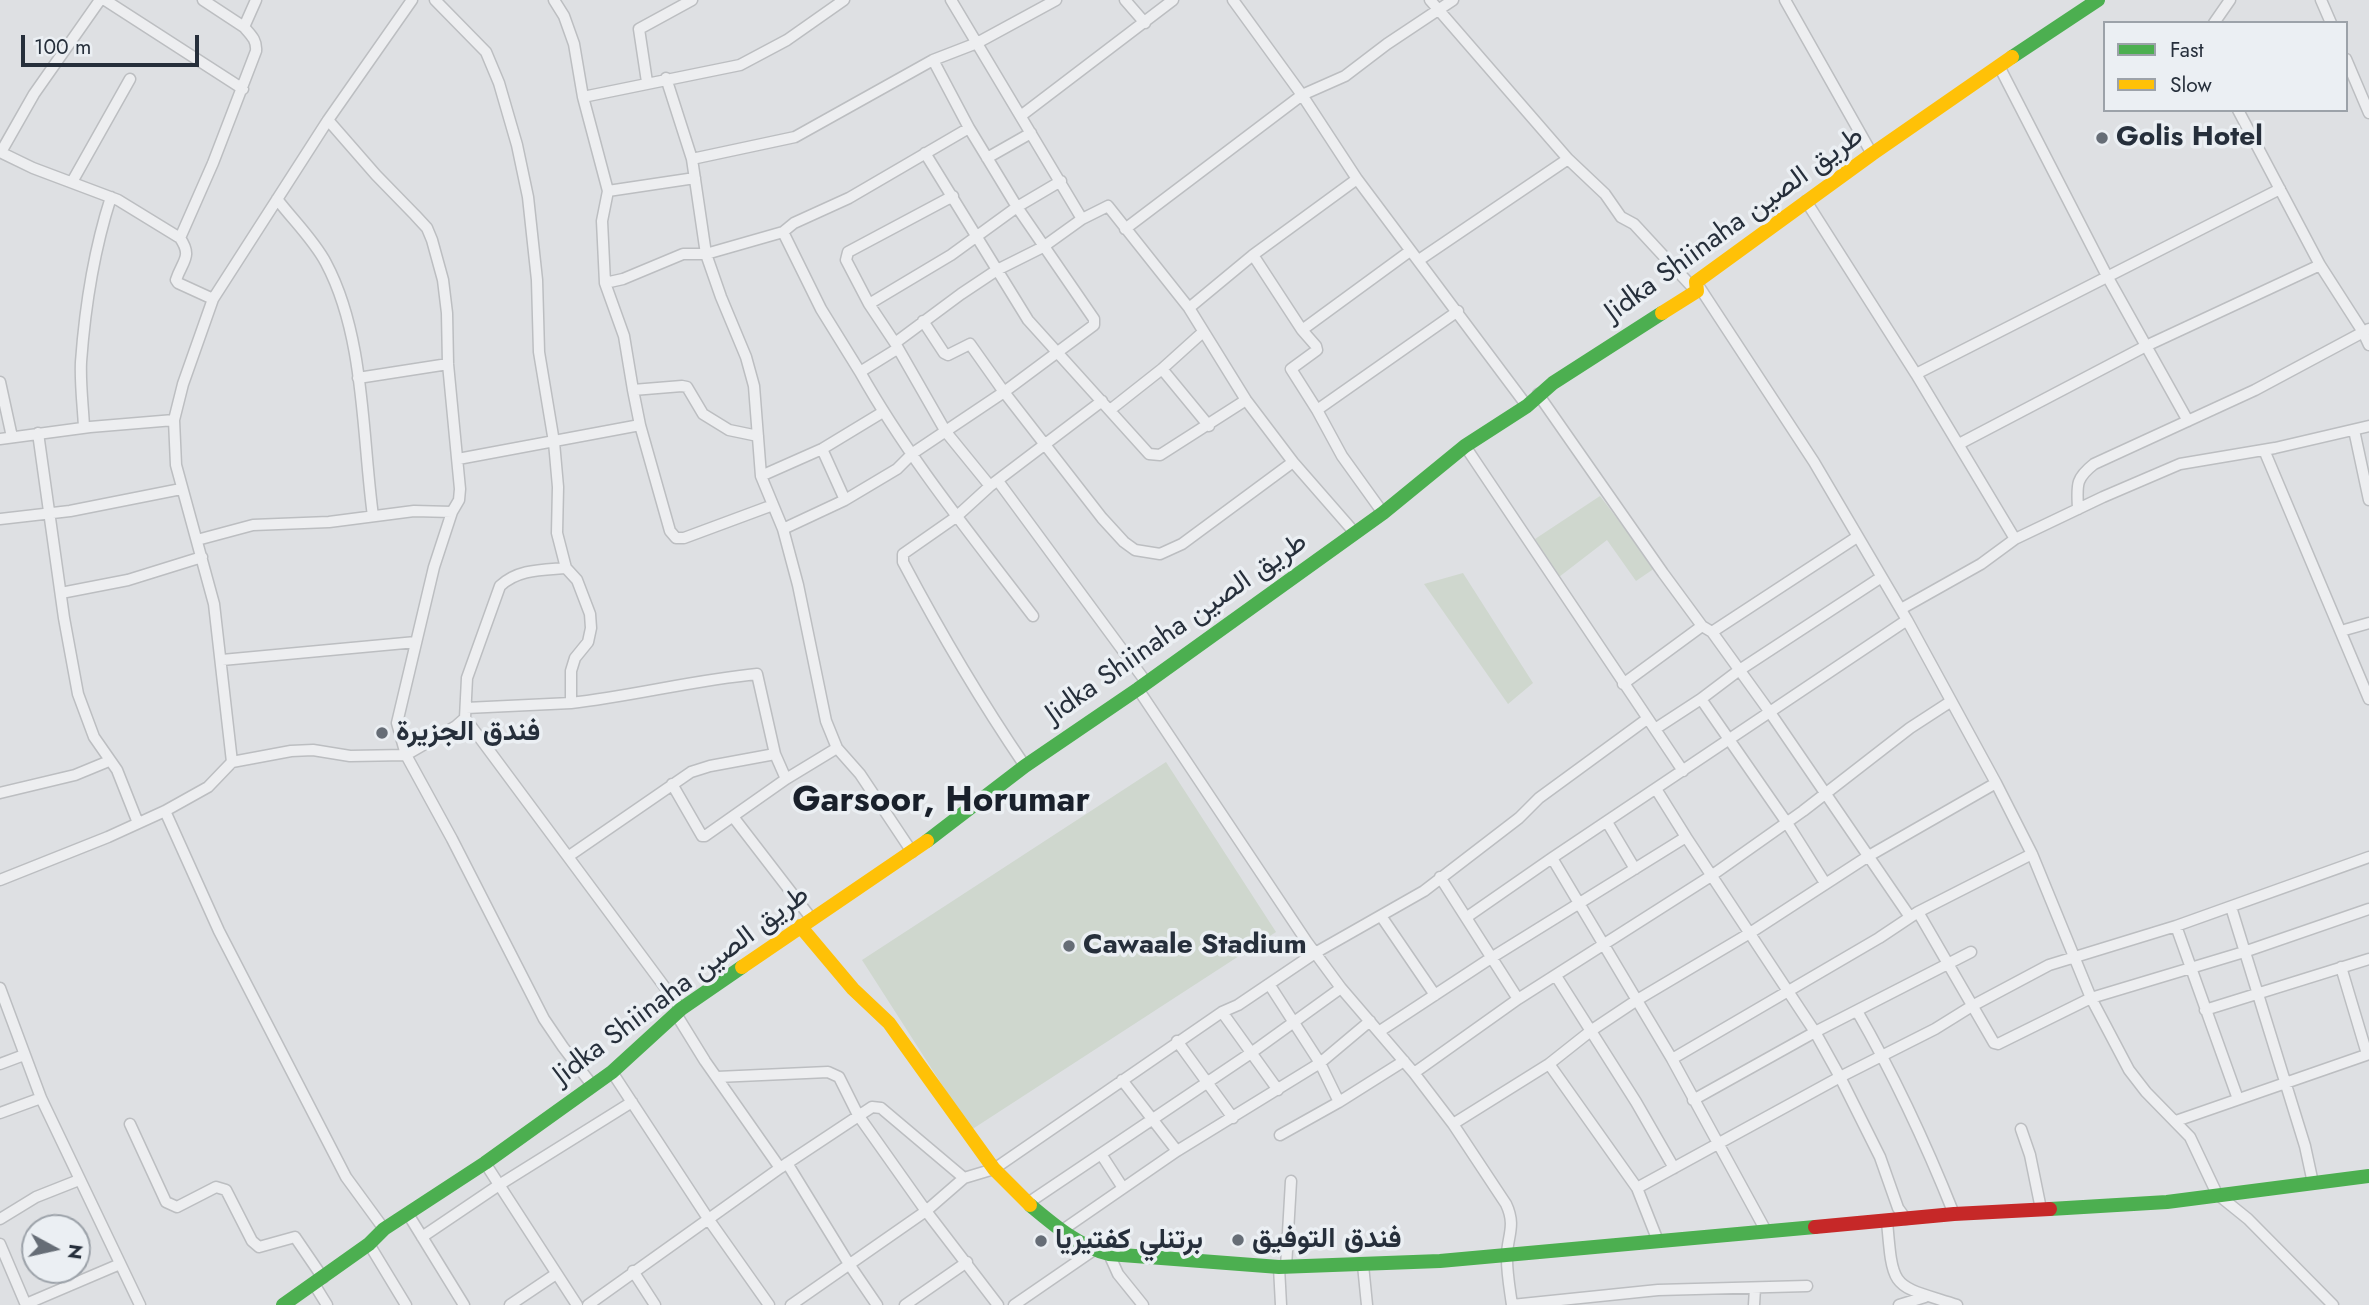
<!DOCTYPE html>
<meta charset="utf-8">
<style>
body{margin:0}
#map{position:relative;width:2369px;height:1305px;overflow:hidden;background:#dee0e3;font-family:Jost,sans-serif}
canvas{display:block}
.legend{position:absolute;left:2103px;top:21px;width:245px;height:91px;box-sizing:border-box;background:#ebeff3;border:2px solid #9ca2a9;margin:0;padding:9px 12px;list-style:none;font-size:21px;color:#262f3b}
.legend li{display:flex;align-items:center;gap:14px;height:35px}
.legend b{width:35px;border:2px solid #9ca2a9}
.north{position:absolute;left:21px;top:1214px;width:70px;height:70px;box-sizing:border-box;background:#ebeff3;border:2px solid #9ca2a9;border-radius:50%;rotate:98deg;font-size:19px;font-weight:700;line-height:28px;text-align:center;color:#262f3b}
.north::after{content:'';display:block;margin:auto;width:24px;height:32px;background:#666d76;clip-path:polygon(50% 0,100% 100%,50% 72%,0 100%)}
.scale{position:absolute;left:21px;top:35px;width:178px;height:32px;box-sizing:border-box;border:4px solid #262f3b;border-top:0;padding-left:9px;font-size:21px;line-height:24px;white-space:nowrap;color:#262f3b;-webkit-text-stroke:5px #ebeff3;paint-order:stroke}
</style>
<div id="map">
<canvas width="2369" height="1305"></canvas>
<ul class="legend">
<li><b style="height:9px;background:#4caf50"></b>Fast</li>
<li><b style="height:9px;background:#ffc107"></b>Slow</li>
</ul>
<div class="north">N</div>
<div class="scale">100 m</div>
</div>
<script>
const c = document.querySelector('canvas').getContext('2d');
c.lineJoin = 'round';
function paint(path, color) { c.fillStyle = color; c.fill(path, 'evenodd'); }
function strokePath(path, color, width, dash) { c.strokeStyle = color; c.lineWidth = width; c.lineCap = dash ? 'butt' : 'round'; c.setLineDash(dash || []); c.stroke(path); }
function write(font, color, halo, rows, align = 'center') {
  c.font = font + ' Jost,Vazirmatn,sans-serif'; c.lineWidth = 7; c.setLineDash([]); c.textBaseline = 'middle'; c.strokeStyle = halo; c.fillStyle = color; for (const [text, x, y, turn = 0] of rows) {
    c.save(); c.translate(x, y); c.rotate((+turn || 0) * Math.PI / 180); c.textAlign = isNaN(turn) ? turn : align; if (halo) c.strokeText(text, 0, 0); c.fillText(text, 0, 0); c.restore();
  }
}
paint(new Path2D(`
 M1600 496 1655 568 1636 581 1607 540 1559 577 1535 539Z
 M1463 573 1533 683 1508 704 1424 584Z
 M1166 762 1276 932 971 1130 862 960Z`), '#cfd7ce');
const street = new Path2D(`
 M105 0 243 89
 M203 0 244 27
 M435 0 486 52 499 83 517 145 528 197 537 280 539 352 554 442 558 487 557 533 566 568 577 580 590 614 591 628 588 642 575 658 571 671V703L466 708
 M554 0 564 16 574 44 583 97 608 191 602 221 605 283 624 336 633 390 682 386 687 387 703 414 729 430 758 436
 M951 0 1082 219
 M1125 0 1145 23
 M1233 0 1302 95 1357 179 1527 406
 M1430 0 1568 159 1605 194 1621 217 1634 224 1695 290
 M1785 0 1872 154
 M2321 0 2331 23
 M2214 23 2230 0
 M2346 59 2369 113
 M933 60 969 128
 M1999 66 2107 276 2188 421
 M666 78 692 159 706 254 721 297 746 357 754 386 761 476 783 529 798 585 826 721 837 748 860 774 912 852
 M647 82 639 29 692 0
 M583 97 740 65 787 40 844 0
 M2238 110 2320 265 2363 332 2369 345
 M1022 115 1173 0
 M328 120 376 175 415 215 427 228 432 240 443 280 447 313 448 364 460 489 459 500 452 512 434 567 397 723 406 755 452 839 544 1019 563 1047 592 1085
 M0 152 33 168 118 200 180 238
 M1 152 34 94 100 0
 M925 153 1028 320 1149 454 1160 455 1246 400
 M987 158 1031 133
 M692 159 795 137 933 60 977 43 1056 0
 M72 182 130 79
 M608 191 695 178
 M277 199C292 219 314 240 326 263 365 336 362 436 373 516
 M1806 201 1916 374 2015 539 1981 564 1901 609
 M1125 229 1302 95 1345 76 1387 44 1453 0
 M783 232 821 309 860 372 897 349
 M1253 255 1302 330
 M1419 260 1568 159
 M605 283 623 279 683 254H706L783 232 794 223 849 198 969 128 1017 207 1094 319V325L1004 392 913 453 897 469 845 500 783 529
 M1698 285 1814 462 1907 620 1996 783 2032 854 2091 998 2129 1070 2146 1092 2190 1137 2217 1194 2248 1219 2333 1305
 M213 299 178 283 176 280C182 261 193 257 180 238L213 163 256 51C257 40 251 35 244 27L256 0
 M869 304 846 260 848 252 953 196
 M1189 308 1253 255 1357 179
 M923 321 944 353 948 355 970 344 1004 392 1102 518 1124 542 1135 550 1160 554 1182 544 1293 462
 M895 343 961 294 997 270 1043 247 1082 219 1108 206 1189 308 1246 400 1293 462 1355 533
 M1162 369 1209 426
 M860 372C909 459 973 537 1033 616
 M1916 374 2280 189
 M358 378 448 364
 M0 382 12 437
 M633 390 640 425 670 531 676 538H684L773 505
 M1538 394 1663 573 1702 626 1712 632 1769 711 1910 917
 M1110 410 1162 369 1203 332
 M1317 410 1458 311
 M84 427C83 406 80 384 81 362 85 307 94 250 111 197
 M2354 430 2369 500
 M38 433 64 618 78 694 94 737 117 770 138 823
 M0 439 90 427 174 420
 M1959 444 2146 346 2320 265
 M1465 446 1683 771
 M822 449 845 500
 M2264 450 2369 699
 M458 459 640 425
 M761 476 822 449 883 412
 M998 481 1146 682
 M990 486 946 432 895 343 869 304 951 255 1017 207 1061 181
 M2078 509C2077 485 2075 479 2094 464L2255 390 2369 329
 M1383 513 1342 456 1317 410 1291 369 1317 350 1316 346 1302 330 1410 251
 M0 519 70 511 181 489
 M2015 539 2103 497 2180 464 2275 448 2369 426
 M197 540 253 525 329 522 414 511 452 512
 M566 568C542 570 518 569 500 586L467 678 465 718 681 1009
 M61 593 128 580 202 557
 M2341 631 2369 623
 M1712 632 1857 537
 M222 660 416 642
 M1623 684 1702 626
 M1138 689 1307 942 1341 988 1414 1073 1453 1124 1506 1204C1517 1227 1506 1238 1507 1259 1507 1275 1510 1290 1512 1305
 M1701 699 1787 823 1825 883
 M1655 729 1701 699 1738 671 1880 578
 M775 754 786 779
 M232 762 291 751 313 750 350 756 406 755 456 726 465 718
 M1025 766C980 700 940 632 903 562V554L956 517 990 486 1102 401
 M672 784 702 836H705L786 779 837 748
 M0 793 75 775 109 761
 M165 811 219 931 346 1177 384 1229
 M734 818 811 918
 M1607 822 1635 869
 M1686 837 1815 1032 1840 1077 1880 1157 1898 1208 1906 1219
 M569 856 691 772 710 766 775 754 757 674C694 680 633 696 571 703
 M1552 858 1672 1059 1766 1231
 M1440 877 1518 999
 M0 880 108 837 165 811 208 787 232 762 214 604 176 465 174 420 183 384 213 299 328 120 412 0
 M2231 907 2305 1146 2313 1183
 M1918 912 1994 1043 1998 1044 2091 998 2244 952 2369 909
 M1381 916 1435 995
 M1467 917 1552 858 1907 620
 M2176 926 2238 1099
 M2341 967 2367 1054
 M1556 976 1636 1102 1674 1168
 M1269 984 1320 1063 1339 1102
 M0 988 41 1098 140 1305
 M2205 1010 2369 959
 M1857 1011C1895 1077 1926 1144 1954 1214
 M1222 1012 1278 1090
 M676 1014 705 1061 780 1168
 M1380 1031 1491 958 1686 837 1656 789
 M1177 1041 1233 1118
 M1672 1059 1879 938 1918 912 2032 854
 M0 1064 24 1055
 M1549 1064 1637 1188 1658 1241
 M612 1072 709 1220 769 1305
 M1414 1073 1518 999 1711 876 1803 811 1910 728 1950 702
 M717 1077 828 1072 839 1077 858 1115 926 1211 998 1305
 M1122 1080 1177 1151
 M1693 1100 1815 1032 1971 952
 M0 1113 41 1098
 M2176 1121 2369 1054
 M130 1124 166 1202 177 1207 216 1187 226 1190 252 1241 259 1247 295 1237 323 1278
 M1453 1124 1549 1064 1592 1030 1637 1000 1750 933 1867 857 1996 783
 M2021 1129 2030 1155 2041 1209
 M1280 1135 1339 1102 1404 1061
 M1101 1154 1123 1188
 M485 1163 577 1305
 M787 1163 849 1264 877 1305
 M1637 1188 1840 1077 1935 1029 1972 1006 2049 965 2176 926 2369 857
 M1028 1203 1251 1053 1341 988
 M408 1214 464 1305
 M0 1219 36 1197 79 1180
 M1887 1221C1893 1292 1892 1284 1957 1305
 M1061 1231 1177 1151 1320 1063 1370 1021
 M422 1237 499 1185 632 1102
 M0 1244 26 1305
 M369 1244 406 1305
 M1109 1254 1118 1274 1143 1305
 M1363 1265 1367 1305
 M1279 1267 1281 1305
 M1286 1267 1291 1181
 M633 1271 655 1305
 M314 1284 327 1305
 M26 1304 120 1264
 M510 1305 556 1274
 M588 1305 780 1168 872 1107 881 1108 964 1178
 M791 1305 926 1211 964 1178 994 1169 1222 1012 1238 1005 1315 953 1424 891 1519 818 1539 798 1647 719
 M905 1305 967 1262
 M1014 1305 1094 1250
 M1512 1305 1658 1290 1807 1286
 M1754 1305 1755 1288
 M1899 1305 1925 1297`);
strokePath(street, '#bcbec1', 13);
strokePath(street, '#edeef0', 10);
strokePath(new Path2D(`
 M2012 57 2098 0
 M927 841 1025 766 1138 689 1383 513 1465 446 1527 406 1553 383 1662 313
 M1030 1205C1054 1225 1078 1246 1109 1254L1279 1267 1440 1261 1815 1227
 M2050 1209 2167 1202 2369 1176
 M283 1305 369 1244 384 1229 485 1163 612 1072 681 1009 742 967`), '#4caf50', 14);
strokePath(new Path2D(`
 M1662 313 1697 291 1696 282 1872 154 2012 57
 M800 926 853 989 889 1023 994 1169 1030 1205
 M742 967 927 841`), '#ffc107', 14);
strokePath(new Path2D(`
 M1815 1227 1954 1214 2050 1209`), '#c62828', 14);
for (const [x, y, r, color] of [
 [2102,138,7,"#666d76"],
 [382,733,7,"#666d76"],
 [1069,946,7,"#666d76"],
 [1238,1240,7,"#666d76"],
 [1041,1241,7,"#666d76"]
]) { const dot = new Path2D(); dot.arc(x, y, r, 0, 2 * Math.PI); c.fillStyle = color; c.fill(dot); strokePath(dot, '#ebeff3', 2.5); }
write('bold 28px', '#262f3b', '#ebeff3', [
 ["Golis Hotel",2116,138],
 ["فندق الجزيرة",396,733],
 ["Cawaale Stadium",1083,946],
 ["فندق التوفيق",1252,1240],
 ["برتنلي كفتيريا",1055,1241]
], 'left');
write('28px', '#262f3b', '#ebeff3', [
 ["Jidka Shiinaha طريق الصين",1735,225,-36],
 ["Jidka Shiinaha طريق الصين",1177,629,-35],
 ["Jidka Shiinaha طريق الصين",682,986,-37]
]);
write('bold 35px', '#19202b', '#ebeff3', [
 ["Garsoor, Horumar",941,803]
]);
</script>
